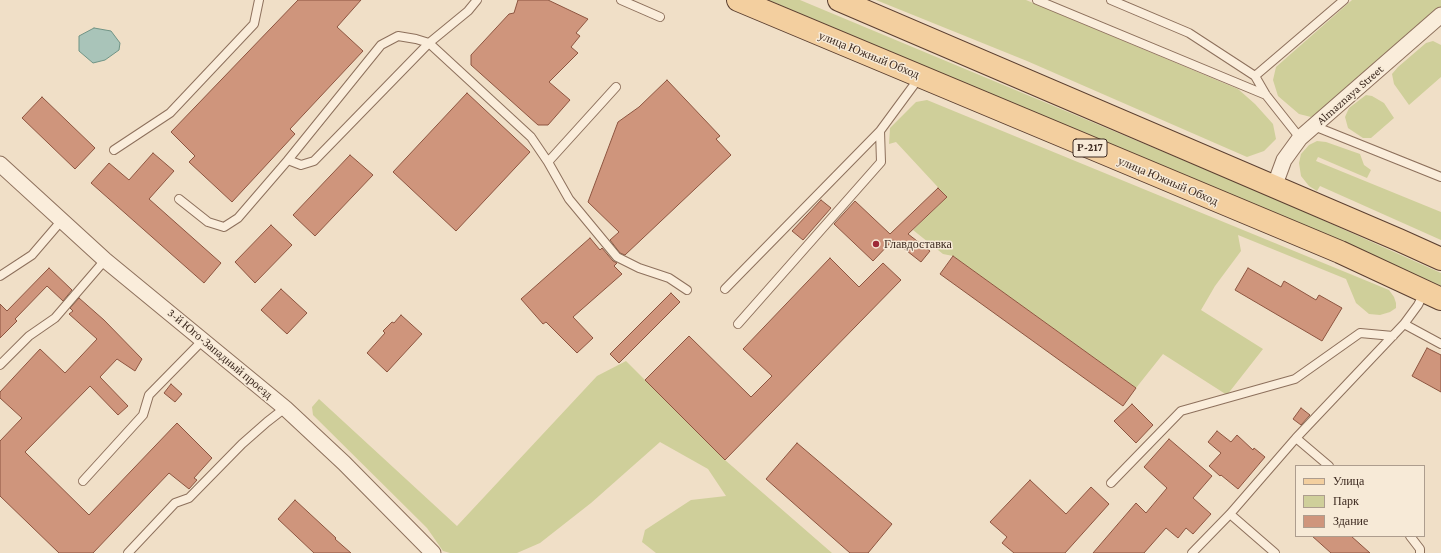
<!DOCTYPE html>
<meta charset="utf-8">
<style>
body{margin:0}
#map{position:relative;width:1441px;height:553px;overflow:hidden;background:#f0dfc7;font-family:"Crimson Pro",serif}
canvas{display:block}
.legend{position:absolute;left:1295px;top:465px;width:130px;height:72px;box-sizing:border-box;background:#f7ead7;border:1px solid #ad9d8e;margin:0;padding:5px 7px;list-style:none;font-size:12px;color:#3d2a20}
.legend li{display:flex;align-items:center;gap:8px;height:20px}
.legend b{width:20px;border:1px solid #ad9d8e}
</style>
<div id="map">
<canvas width="1441" height="553"></canvas>
<ul class="legend">
<li><b style="height:5px;background:#f3cf9f"></b>Улица</li>
<li><b style="height:11px;background:#cfcf9a"></b>Парк</li>
<li><b style="height:11px;background:#cf957c"></b>Здание</li>
</ul>
</div>
<script>
const context = document.querySelector('canvas').getContext('2d');
context.lineJoin = 'round';
function fill(path, color) {
  context.fillStyle = color;
  context.fill(path, 'evenodd');
}
function shape(rows) {
  const path = new Path2D();
  for (const r of rows) {
    path.moveTo(r[0], r[1]);
    for (let i = 2; i < r.length; i += 2) path.lineTo(r[i], r[i + 1]);
  }
  return path;
}
function trace(path, color, width, dash) {
  context.strokeStyle = color;
  context.lineWidth = width;
  context.lineCap = dash ? 'butt' : 'round';
  context.setLineDash(dash || []);
  context.stroke(path);
}
function drawText(font, color, halo, rows, align = 'center') {
  context.font = font + ' "Crimson Pro",serif';
  context.lineWidth = 3;
  context.setLineDash([]);
  context.textBaseline = 'middle';
  context.strokeStyle = halo;
  context.fillStyle = color;
  for (const [text, x, y, turn = 0] of rows) {
    context.save();
    context.translate(x, y);
    context.rotate((+turn || 0) * Math.PI / 180);
    context.textAlign = isNaN(turn) ? turn : align;
    if (halo) context.strokeText(text, 0, 0);
    context.fillText(text, 0, 0);
    context.restore();
  }
}
const green = shape([
 [768,0,800,0,1269,196,1441,273,1441,286,1336,239],
 [876,0,1026,0,1238,89,1255,104,1273,124,1276,139,1264,151,1247,157,1027,61],
 [1352,0,1441,0,1441,7,1318,116,1311,117,1299,114,1278,96,1273,80,1276,67],
 [1433,41,1441,45,1441,77,1409,105,1394,84,1392,74,1398,67,1426,43],
 [1366,95,1372,96,1384,103,1394,118,1371,138,1363,138,1348,128,1345,117,1349,108],
 [927,100,1389,290,1394,297,1396,303,1396,308,1390,312,1380,315,1369,314,1356,303,1346,279,1238,235,1241,251,1215,286,1201,310,1263,349,1227,395,1163,354,1136,388,953,256,943,254,913,230,947,197,896,142,889,144,890,128,916,102],
 [1317,141,1326,142,1360,154,1364,165,1371,170,1367,178,1318,157,1316,161,1441,212,1441,240,1320,186,1317,191,1309,186,1301,176,1299,163,1301,154,1309,145],
 [626,361,725,460,832,553,656,553,642,542,645,530,691,500,726,496,708,469,660,442,591,503,540,543,517,553,450,553,443,551,427,528,313,415,312,407,319,399,457,526,597,376]
]);
const water = shape([
 [94,28,111,31,120,43,119,50,105,60,93,63,79,51,79,36,94,28]
]);
const building = shape([
 [298,0,361,0,337,27,363,51,290,129,295,134,232,202,189,162,195,156,171,132,298,0],
 [518,0,548,0,588,19,576,33,580,36,571,47,578,53,549,82,570,100,548,125,538,125,471,65,471,55,509,14,514,13,518,0],
 [667,80,720,136,716,139,731,155,625,255,620,253,610,240,619,232,588,202,618,122,639,107,667,80],
 [467,93,530,152,456,231,393,172,467,93],
 [42,97,95,148,75,169,22,118,42,97],
 [153,153,174,171,149,199,221,263,204,283,91,183,109,163,129,180,153,153],
 [350,155,373,175,315,236,293,215,350,155],
 [938,188,947,197,908,234,930,251,921,262,893,240,873,261,834,224,855,201,890,234,938,188],
 [821,200,831,208,803,240,792,231,821,200],
 [271,225,292,245,255,283,235,262,271,225],
 [590,238,600,250,602,248,613,261,617,263,614,266,622,274,573,317,593,338,577,353,546,322,543,324,521,299,590,238],
 [953,256,1136,388,1123,406,940,274,953,256],
 [830,258,859,287,883,263,901,280,725,460,645,380,689,336,751,397,772,376,743,349,830,258],
 [49,268,72,290,63,301,47,286,15,319,17,321,0,338,0,304,7,311,49,268],
 [1248,268,1281,287,1284,281,1316,300,1319,295,1342,308,1322,341,1235,290,1248,268],
 [281,289,307,313,287,334,261,310,281,289],
 [671,293,680,302,619,363,610,354,671,293],
 [79,298,104,320,142,359,135,371,117,359,100,377,128,406,118,415,90,386,25,452,89,515,177,423,212,458,194,478,197,480,189,489,169,473,93,553,59,553,0,496,0,441,22,418,0,398,0,392,40,349,65,373,97,339,69,314,73,311,70,308,79,298],
 [401,315,422,334,387,372,367,353,385,333,383,331,392,322,394,323,401,315],
 [1427,348,1441,355,1441,392,1412,376,1427,348],
 [171,384,182,394,175,402,164,393,171,384],
 [1132,404,1153,425,1136,443,1114,421,1132,404],
 [1301,408,1310,415,1301,425,1293,419,1301,408],
 [1217,431,1231,442,1237,435,1253,450,1254,448,1265,457,1238,489,1221,475,1220,476,1209,466,1221,453,1208,442,1217,431],
 [1169,439,1212,476,1193,498,1211,514,1193,534,1186,528,1178,538,1166,528,1144,553,1093,553,1136,503,1146,513,1167,488,1144,467,1169,439],
 [797,443,892,524,868,553,850,553,766,479,797,443],
 [1030,480,1066,514,1091,487,1109,504,1065,553,1014,553,1002,543,1007,537,990,522,1030,480],
 [295,500,336,538,335,539,351,553,314,553,278,519,295,500],
 [1312,536,1351,536,1370,553,1331,553,1312,536]
]);
const service = shape([
 [621,0,660,17],
 [1037,0,1266,95],
 [1111,0,1189,33,1255,76,1266,95,1300,138],
 [1255,76,1344,0],
 [1314,126,1441,177],
 [114,150,170,113,254,24,259,0],
 [288,160,381,45,398,36,416,39,429,43,531,137,548,162,569,199,617,257,639,268,669,278,687,290],
 [548,162,616,87],
 [179,199,208,222,224,227,238,218,288,160,301,165,314,161,429,43,468,11,477,0],
 [0,276,32,255,62,220],
 [725,289,880,131],
 [738,324,881,162,880,131,919,78],
 [1404,324,1441,344],
 [0,365,29,336,55,318,105,260],
 [1296,438,1329,466],
 [83,481,143,415,149,395,203,340],
 [1111,483,1181,411,1295,379,1360,333,1393,336],
 [1230,514,1275,553],
 [1410,536,1420,549,1420,553],
 [128,553,175,503,189,498,242,444,267,422,285,408],
 [1192,553,1230,514,1296,438,1404,324,1418,305,1424,293]
]);
const minor = shape([
 [0,164,105,260,285,408,344,463,433,553],
 [1274,187,1284,160,1300,138,1441,15]
]);
const primary = shape([
 [738,0,1340,252,1441,299],
 [839,0,1399,240,1441,259]
]);
const markers = [
 [876,244,4,"#9e2938"]
];
const shields = [
 [1090,148,34]
];
const shieldNames = [
 ["Р-217",1090,148]
];
const streetNames = [
 ["улица Южный Обход",869,55,22],
 ["Almaznaya Street",1350,95,-41],
 ["улица Южный Обход",1168,181,23],
 ["3-й Юго-Западный проезд",220,354,40]
];
const poiNames = [
 ["Главдоставка",884,244]
];
fill(green, '#cfcf9a');
fill(water, '#a9c4b9');
trace(water, '#6f9385', 1);
fill(building, '#cf957c');
trace(building, '#8d5540', 1);
trace(service, '#8d705c', 10);
trace(minor, '#8d705c', 17);
trace(primary, '#5b3f30', 24);
trace(service, '#faeddb', 8);
trace(minor, '#faeddb', 15);
trace(primary, '#f3cf9f', 22);
for (const [x, y, r, color] of markers) {
  const dot = new Path2D();
  dot.arc(x, y, r, 0, 2 * Math.PI);
  context.fillStyle = color;
  context.fill(dot);
  trace(dot, '#f7ead7', 1.5);
}
for (const [x, y, w] of shields) {
  const box = new Path2D();
  box.roundRect(x - w / 2, y - 9, w, 18, 3);
  context.fillStyle = '#f7ead7';
  context.fill(box);
  trace(box, '#3d2a20', 1);
}
drawText('bold 11px', '#3d2a20', null, shieldNames);
drawText('12px', '#3d2a20', '#f7ead7', streetNames);
drawText('12px', '#3d2a20', '#f7ead7', poiNames, 'left');
</script>
